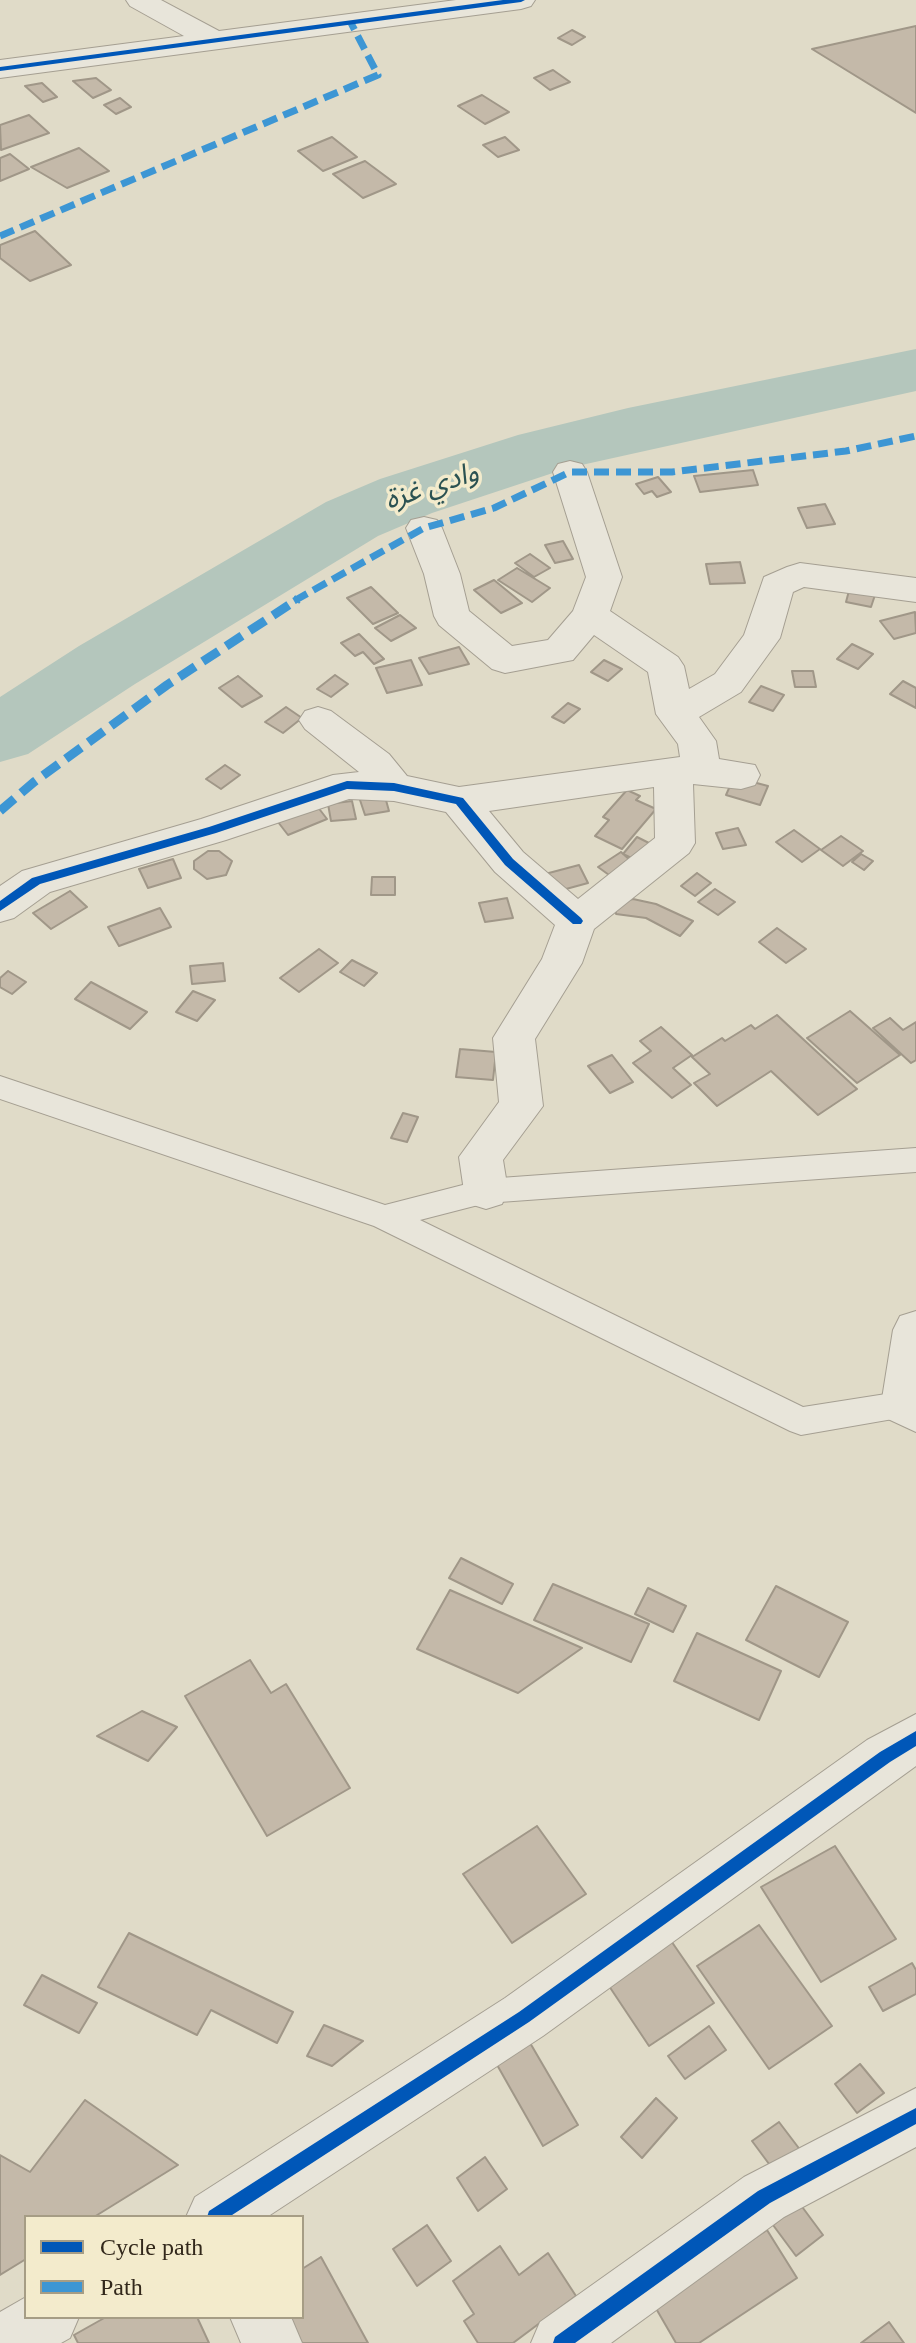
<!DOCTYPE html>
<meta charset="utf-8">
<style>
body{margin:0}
#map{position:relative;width:916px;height:2343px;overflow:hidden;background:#e0dbc8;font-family:Georgia,serif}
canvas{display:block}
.legend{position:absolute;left:24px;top:2215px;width:280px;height:104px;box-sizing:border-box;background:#f3ebcc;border:2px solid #a69d85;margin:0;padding:10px 14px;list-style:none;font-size:24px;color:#32281b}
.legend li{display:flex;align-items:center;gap:16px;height:40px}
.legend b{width:40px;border:2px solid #a69d85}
</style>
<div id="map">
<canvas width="916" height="2343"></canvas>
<ul class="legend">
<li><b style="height:10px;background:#0057b8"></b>Cycle path</li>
<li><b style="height:10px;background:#3d96d4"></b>Path</li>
</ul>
</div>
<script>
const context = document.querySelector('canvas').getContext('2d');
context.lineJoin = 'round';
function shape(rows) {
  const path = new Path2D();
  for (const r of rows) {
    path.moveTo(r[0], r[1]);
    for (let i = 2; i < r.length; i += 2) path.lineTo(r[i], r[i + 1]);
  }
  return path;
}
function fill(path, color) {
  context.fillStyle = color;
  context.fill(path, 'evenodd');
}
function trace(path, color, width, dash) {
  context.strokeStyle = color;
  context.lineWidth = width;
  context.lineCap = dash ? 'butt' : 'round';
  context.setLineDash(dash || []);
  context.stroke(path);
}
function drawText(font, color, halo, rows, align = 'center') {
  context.font = font + ' Georgia,"Noto Sans Arabic",serif';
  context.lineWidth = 7;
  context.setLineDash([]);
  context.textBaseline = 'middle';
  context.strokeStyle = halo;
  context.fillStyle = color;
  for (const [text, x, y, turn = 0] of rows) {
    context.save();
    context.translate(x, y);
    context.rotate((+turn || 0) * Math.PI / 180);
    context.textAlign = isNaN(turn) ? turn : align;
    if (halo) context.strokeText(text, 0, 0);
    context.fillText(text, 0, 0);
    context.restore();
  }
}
const river = shape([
 [916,349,916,391,568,468,432,513,378,536,135,684,28,754,0,762,0,697,79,646,326,502,380,479,518,435,628,408,916,349]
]);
const building = shape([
 [916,26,916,113,812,49,916,26],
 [572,30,585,37,572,45,558,38,572,30],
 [553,70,570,82,550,90,534,78,553,70],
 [96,78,111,90,93,98,73,81,96,78],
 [42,83,57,97,43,102,25,86,42,83],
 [482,95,509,112,485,124,458,106,482,95],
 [120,98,131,107,116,114,104,105,120,98],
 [29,115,49,133,1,150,0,125,29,115],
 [332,137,357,157,323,171,298,151,332,137],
 [505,137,519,150,498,157,483,145,505,137],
 [79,148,109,171,67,188,31,167,79,148],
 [10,154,29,169,0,181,0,158,10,154],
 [365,161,396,184,363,198,333,174,365,161],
 [35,231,71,265,30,281,0,258,0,245,35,231],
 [753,470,758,485,700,492,694,476,753,470],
 [658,477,671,492,657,497,652,491,644,494,636,484,658,477],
 [825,504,835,524,807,528,798,508,825,504],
 [563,541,573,559,555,563,545,545,563,541],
 [530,554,550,568,534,577,515,563,530,554],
 [740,562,745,583,710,584,706,564,740,562],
 [517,568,550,588,532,602,498,580,517,568],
 [494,580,522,603,501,613,474,590,494,580],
 [371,587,398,613,373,624,347,598,371,587],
 [850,587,876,592,871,607,846,602,850,587],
 [915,612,916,633,894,639,880,621,915,612],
 [400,615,416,628,391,641,375,628,400,615],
 [359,634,384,659,374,664,363,652,355,656,341,643,359,634],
 [852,644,873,654,858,669,837,659,852,644],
 [459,647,469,664,429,674,419,658,459,647],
 [411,660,422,685,387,693,376,668,411,660],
 [604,660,622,669,608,681,591,672,604,660],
 [792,671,813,671,816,687,795,687,792,671],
 [335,675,348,684,331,697,317,689,335,675],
 [238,676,262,696,242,707,219,688,238,676],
 [903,681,916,688,916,708,890,694,903,681],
 [761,686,784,695,773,711,749,702,761,686],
 [568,703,580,709,564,723,552,717,568,703],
 [286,707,302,718,283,733,265,722,286,707],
 [225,765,240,775,221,789,206,779,225,765],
 [734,777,768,786,760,805,726,795,734,777],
 [627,790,640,796,636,800,656,809,622,849,595,836,609,820,603,817,627,790],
 [384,793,389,811,365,815,359,797,384,793],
 [352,801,356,819,331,821,328,804,352,801],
 [317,806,327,819,288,835,278,822,317,806],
 [738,828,746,845,723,849,716,833,738,828],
 [794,830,820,849,802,862,776,842,794,830],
 [841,836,863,851,843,866,821,850,841,836],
 [637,837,657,847,642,863,623,854,637,837],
 [208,851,219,851,232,861,226,875,207,879,194,869,194,861,208,851],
 [621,852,631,861,609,875,598,867,621,852],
 [861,854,873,861,864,870,852,862,861,854],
 [173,859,181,878,148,888,139,869,173,859],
 [579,865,588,883,555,892,545,874,579,865],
 [697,873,711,883,695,896,681,886,697,873],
 [372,877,395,877,395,895,371,895,372,877],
 [715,889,735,902,718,915,698,902,715,889],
 [70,891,87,907,51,929,33,913,70,891],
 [507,898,513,918,485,922,479,903,507,898],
 [633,899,656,904,693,921,680,936,646,918,616,914,615,903,633,899],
 [160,908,171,927,119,946,108,927,160,908],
 [777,928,806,949,786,963,759,942,777,928],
 [319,949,338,963,299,992,280,978,319,949],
 [352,960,377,973,364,986,340,972,352,960],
 [223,963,225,981,192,984,190,966,223,963],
 [8,971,26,982,12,994,0,987,0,978,8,971],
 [91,982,147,1012,130,1029,75,999,91,982],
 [193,991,215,1000,197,1021,176,1012,193,991],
 [850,1011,900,1055,857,1083,807,1038,850,1011],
 [777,1015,857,1089,818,1115,771,1071,717,1106,694,1083,710,1074,692,1057,722,1038,725,1041,751,1025,755,1029,777,1015],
 [890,1018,903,1030,916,1022,916,1060,911,1063,873,1028,890,1018],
 [661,1027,692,1055,673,1068,691,1085,672,1098,633,1063,651,1051,640,1041,661,1027],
 [460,1049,496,1052,493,1080,456,1077,460,1049],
 [612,1055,633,1082,610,1093,588,1066,612,1055],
 [403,1113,418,1117,407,1142,391,1138,403,1113],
 [461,1558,513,1584,502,1604,449,1578,461,1558],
 [553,1584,649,1624,631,1662,534,1620,553,1584],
 [776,1586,848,1622,819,1677,746,1640,776,1586],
 [648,1588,686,1606,673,1632,635,1614,648,1588],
 [450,1590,582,1648,518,1693,417,1649,450,1590],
 [697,1633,781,1671,759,1720,674,1681,697,1633],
 [250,1660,271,1693,286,1684,350,1788,267,1836,185,1696,250,1660],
 [142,1711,177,1727,148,1761,97,1736,142,1711],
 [537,1826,586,1894,512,1943,463,1874,537,1826],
 [835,1846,896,1939,821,1982,761,1887,835,1846],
 [759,1925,832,2026,769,2069,697,1966,759,1925],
 [129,1933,293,2012,277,2043,211,2010,197,2035,98,1987,129,1933],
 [667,1935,714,2003,649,2046,603,1977,667,1935],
 [912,1963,916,1970,916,1994,883,2011,869,1987,912,1963],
 [42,1975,97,2003,79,2033,24,2005,42,1975],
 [324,2025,363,2041,332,2066,307,2056,324,2025],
 [709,2026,726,2050,685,2079,668,2056,709,2026],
 [526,2036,578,2125,543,2146,492,2056,526,2036],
 [860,2064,884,2093,857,2113,835,2084,860,2064],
 [656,2098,677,2118,642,2158,621,2137,656,2098],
 [85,2100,178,2165,94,2217,26,2217,26,2259,0,2275,0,2155,30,2172,85,2100],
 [779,2122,801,2151,775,2172,752,2141,779,2122],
 [485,2157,507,2189,478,2211,457,2178,485,2157],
 [800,2204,823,2235,796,2256,773,2225,800,2204],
 [427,2225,451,2261,417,2286,393,2249,427,2225],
 [767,2230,797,2278,699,2343,676,2343,654,2305,767,2230],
 [500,2246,519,2275,548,2253,576,2296,513,2343,478,2343,464,2321,474,2314,453,2281,500,2246],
 [321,2257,368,2343,302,2343,288,2317,302,2317,302,2269,321,2257],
 [106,2317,197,2317,209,2343,78,2343,74,2335,106,2317],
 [889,2322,904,2343,861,2343,889,2322]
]);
const service = shape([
 [0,1076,385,1205,486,1179,916,1148,916,1172,486,1203,420,1220,803,1407,905,1391,916,1395,916,1415,801,1435,790,1431,374,1226,0,1099,0,1076]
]);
const minor = shape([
 [126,0,161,0,219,31,456,0,535,0,531,6,521,9,0,78,0,60,184,36,130,6,126,0],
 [570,461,582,464,587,472,622,577,610,611,678,657,684,666,689,689,715,674,744,635,764,577,787,567,800,563,916,578,916,602,804,587,793,592,780,638,741,692,699,717,716,741,719,759,755,765,760,775,755,785,741,789,693,784,695,843,689,853,594,929,582,963,535,1039,543,1106,503,1160,508,1191,502,1204,486,1209,470,1204,464,1191,459,1157,499,1102,493,1038,542,959,555,925,495,872,446,812,394,801,349,799,226,840,50,892,14,918,0,922,0,886,22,871,201,819,333,775,359,772,305,729,299,720,305,711,318,707,331,711,389,754,407,776,459,787,680,757,678,744,656,714,648,672,594,635,573,660,505,673,492,669,439,625,434,616,424,574,406,528,411,520,424,517,437,520,442,528,460,574,469,611,512,646,548,640,573,611,586,577,553,472,558,464,570,461],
 [654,787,655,838,578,899,523,852,489,811,654,787],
 [916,1311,916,1432,888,1419,881,1405,893,1330,900,1316,916,1311],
 [916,1714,916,1766,543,2036,267,2217,186,2217,195,2197,505,1998,867,1740,916,1714],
 [916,2088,916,2147,784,2217,611,2343,531,2343,540,2322,744,2177,916,2088],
 [26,2297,26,2317,79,2317,70,2338,61,2343,0,2343,0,2312,26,2297],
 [230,2317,291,2317,302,2343,241,2343,230,2317]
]);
const quietFar1 = shape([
 [0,236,378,75,351,23],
 [294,601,424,528,494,508,570,472,672,472,846,451,916,436]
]);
const quiet = shape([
 [0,811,34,782,167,685,298,599]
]);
const cycleway = shape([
 [503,0,525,0,521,2,0,71,0,67,503,0],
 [347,781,394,783,463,798,513,859,581,918,583,921,581,924,573,924,505,865,456,804,394,791,347,789,216,833,40,884,0,911,0,901,32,878,209,827,347,781],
 [916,1731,916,1746,890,1762,529,2022,229,2217,207,2217,209,2211,519,2012,880,1752,916,1731],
 [916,2108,916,2124,770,2203,575,2343,553,2343,555,2337,758,2191,916,2108]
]);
const waterNames = [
 ["وادي غزة",433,490,-18]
];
fill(river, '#b4c6bc');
fill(building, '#c4b9a9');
trace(building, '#a09788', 2);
trace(service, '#a59f92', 2);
trace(minor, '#a59f92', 2);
fill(service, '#e8e5da');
fill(minor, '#e8e5da');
trace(quietFar1, '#3d96d4', 7, [15, 7]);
trace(quiet, '#3d96d4', 9, [19, 9]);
fill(cycleway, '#0057b8');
drawText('italic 28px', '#2b5252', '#f3ebcc', waterNames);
</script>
